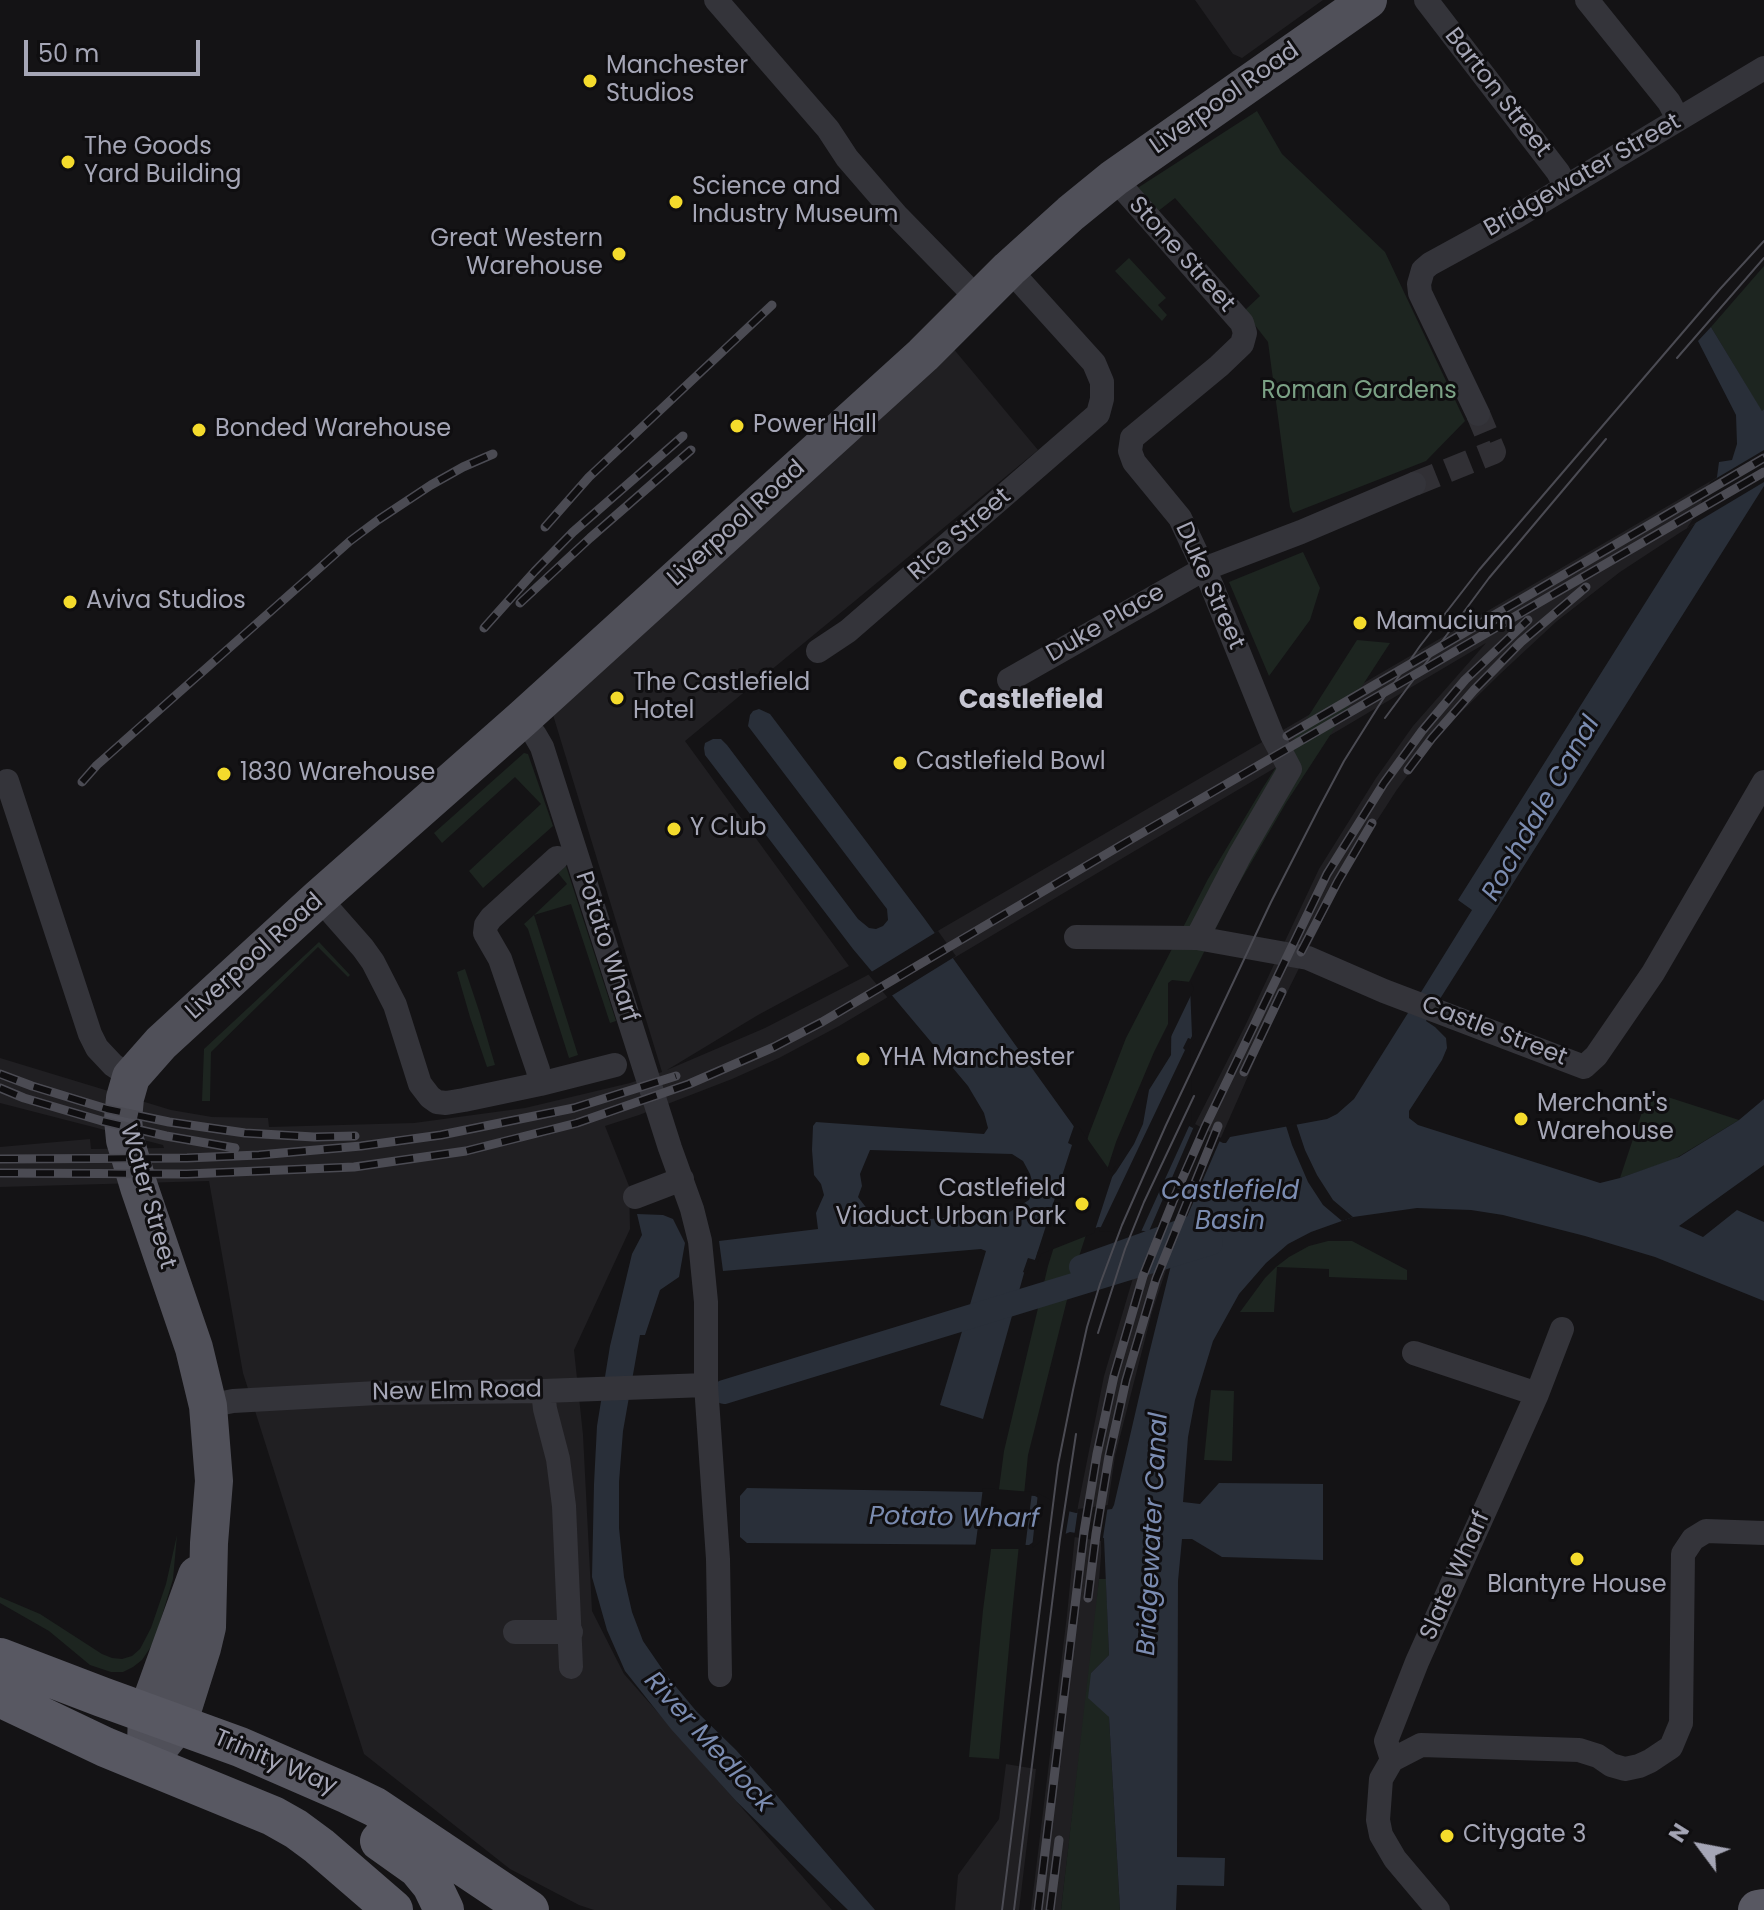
<!DOCTYPE html>
<style>
body{margin:0}
#map{position:relative;width:1764px;height:1910px;overflow:hidden;background:#141315;font-family:Poppins,sans-serif}
canvas{display:block}
.north{position:absolute;left:1660px;top:1806px;width:80px;height:80px;-webkit-text-stroke:6px #0f0e10;paint-order:stroke;rotate:302deg;font-size:22px;font-weight:700;line-height:32px;text-align:center;color:#a5a6b6}
.north::after{content:'';display:block;margin:auto;width:28px;height:36px;background:#a5a6b6;clip-path:polygon(50% 0,100% 100%,50% 72%,0 100%)}
.scale{position:absolute;left:24px;top:40px;width:176px;height:36px;box-sizing:border-box;border:4px solid #a5a6b6;border-top:0;padding-left:10px;font-size:24px;line-height:28px;white-space:nowrap;color:#a5a6b6;-webkit-text-stroke:6px #0f0e10;paint-order:stroke}
</style>
<div id="map">
<canvas width="1764" height="1910"></canvas>
<div class="north">N</div>
<div class="scale">50 m</div>
</div>
<script>
const context = document.querySelector('canvas').getContext('2d');
context.lineJoin = 'round';
function fill(path, color) {
  context.fillStyle = color;
  context.fill(path, 'evenodd');
}
function shape(rows) {
  const path = new Path2D();
  for (const r of rows) {
    path.moveTo(r[0], r[1]);
    for (let i = 2; i < r.length; i += 2) path.lineTo(r[i], r[i + 1]);
  }
  return path;
}
function trace(path, color, width, dash) {
  context.strokeStyle = color;
  context.lineWidth = width;
  context.lineCap = dash ? 'butt' : 'round';
  context.setLineDash(dash || []);
  context.stroke(path);
}
function drawText(font, color, halo, rows, align = 'center') {
  context.font = font + ' Poppins,sans-serif';
  context.lineWidth = 6;
  context.setLineDash([]);
  context.textBaseline = 'middle';
  context.strokeStyle = halo;
  context.fillStyle = color;
  for (const [text, x, y, turn = 0] of rows) {
    context.save();
    context.translate(x, y);
    context.rotate((+turn || 0) * Math.PI / 180);
    context.textAlign = isNaN(turn) ? turn : align;
    if (halo) context.strokeText(text, 0, 0);
    context.fillText(text, 0, 0);
    context.restore();
  }
}
const built = shape([
 [1195,0,1323,0,1242,58,1233,54],
 [952,347,1038,450,685,741,849,966,758,1015,667,1070,765,1028,866,976,941,929,1764,450,1764,482,1681,532,1620,572,1557,621,1500,674,1434,739,1396,791,1367,836,1341,883,1267,1033,1219,1142,1170,1258,1152,1312,1115,1456,1102,1544,1096,1617,1061,1910,1031,1910,1067,1615,1074,1544,1078,1506,1104,1376,1143,1244,1193,1128,1245,1026,1319,869,1376,778,1413,726,1486,643,839,1026,779,1058,732,1079,639,1115,605,1126,629,1186,630,1229,574,1350,583,1435,592,1611,624,1674,832,1910,594,1910,579,1905,510,1869,364,1754,243,1373,209,1181,0,1187,0,1147,90,1139,91,1149,164,1148,163,1145,0,1103,0,1058,171,1110,212,1117,268,1118,269,1127,414,1123,525,1108,630,1083,662,1072,550,705],
 [1006,1764,1036,1769,1019,1910,955,1910,958,1875,999,1819]
]);
const green = shape([
 [1257,111,1282,154,1385,252,1465,421,1426,461,1293,513,1290,507,1268,342,1244,311,1260,296,1175,198,1157,212,1136,189],
 [1129,258,1166,298,1158,305,1167,315,1162,321,1115,271],
 [1764,266,1764,409,1762,412,1711,327],
 [1303,552,1320,588,1310,620,1269,676,1229,582],
 [1357,640,1390,643,1286,803,1234,892,1154,1052,1116,1142,1074,1272,1028,1455,1012,1614,999,1759,969,1757,983,1610,1004,1451,1048,1266,1089,1134,1126,1038,1208,879,1262,789],
 [524,753,528,754,553,826,483,888,469,871,541,804,515,777,442,843,434,833],
 [566,866,616,1021,610,1023,571,904,534,915,578,1055,569,1058,528,929,524,924,534,915,567,884,558,873],
 [319,942,350,975,348,977,318,947,211,1052,210,1101,202,1101,204,1049],
 [465,969,480,1014,495,1065,487,1067,470,1017,457,972],
 [1649,1091,1739,1120,1673,1160,1620,1178],
 [1328,1241,1352,1241,1407,1270,1407,1280,1329,1277,1329,1269,1277,1267,1274,1312,1240,1312,1265,1278,1276,1267,1289,1257,1309,1246],
 [1211,1390,1234,1391,1232,1461,1204,1460],
 [177,1535,173,1579,154,1642,142,1660,133,1667,123,1672,111,1672,90,1665,49,1631,0,1603,0,1597,40,1614,102,1654,112,1658,122,1659,132,1656,140,1649,151,1628,166,1584],
 [1099,1579,1106,1579,1109,1655,1091,1673,1109,1717,1120,1910,1061,1910]
]);
const water = shape([
 [1711,327,1762,411,1764,409,1764,486,1426,1021,1435,1027,1446,1038,1447,1048,1442,1060,1409,1111,1409,1118,1418,1125,1600,1183,1620,1178,1679,1157,1739,1120,1764,1099,1764,1165,1679,1226,1703,1237,1737,1210,1764,1222,1764,1301,1655,1257,1585,1236,1503,1215,1471,1210,1417,1208,1353,1217,1311,1232,1288,1244,1266,1263,1239,1294,1213,1341,1195,1400,1188,1437,1183,1502,1200,1504,1219,1483,1323,1484,1323,1560,1222,1557,1192,1539,1182,1539,1178,1581,1177,1857,1225,1858,1224,1886,1177,1885,1176,1910,1120,1910,1109,1717,1088,1698,1091,1673,1109,1655,1104,1538,1070,1532,1065,1534,1038,1539,1029,1545,747,1543,740,1537,740,1496,747,1488,982,1492,1035,1496,1056,1508,1076,1513,1112,1509,1114,1505,1148,1358,1173,1257,1179,1255,1180,1247,1177,1244,1144,1231,1098,1227,1038,1251,1035,1261,1028,1259,983,1419,940,1405,986,1251,981,1249,723,1271,719,1241,818,1229,816,1213,824,1195,821,1184,814,1175,812,1150,813,1126,816,1122,984,1134,988,1128,984,1113,968,1086,853,949,705,755,704,748,705,743,713,739,721,739,727,745,858,919,869,928,876,929,883,926,888,920,887,909,748,726,750,715,753,711,759,709,770,714,924,918,1111,1178,1116,1172,1134,1144,1143,1124,1149,1090,1171,1055,1172,984,1190,985,1192,1036,1186,1050,1187,1125,1223,1143,1226,1143,1230,1137,1327,1119,1337,1114,1354,1099,1423,989,1472,910,1458,900,1700,516,1717,477,1719,462,1732,460,1737,444,1736,415,1698,341],
 [870,1150,1012,1154,1023,1161,1030,1174,1034,1188,1029,1200,1008,1213,878,1223,858,1197,862,1186,860,1174],
 [637,1214,663,1215,673,1219,685,1243,679,1277,660,1290,645,1335,640,1335,623,1431,619,1482,619,1528,624,1577,632,1612,643,1641,667,1676,697,1712,736,1750,772,1790,875,1910,848,1910,736,1801,671,1729,625,1671,607,1630,592,1577,594,1484,597,1426,610,1346,632,1254,642,1235]
]);
const pier = shape([
 [1764,450,1764,482,1687,528,1696,514,1710,482],
 [938,931,956,956,888,998,868,974],
 [1172,980,1191,982,1194,989,1168,1043,1168,983],
 [1196,1029,1196,1038,1188,1046,1190,1050,1192,1089,1191,1122,1140,1234,1099,1231,1185,1050,1183,1048,1188,1038,1191,1039],
 [1296,1123,1305,1150,1317,1175,1333,1200,1353,1217,1342,1221,1323,1205,1308,1182,1292,1145,1286,1126],
 [1195,1124,1221,1138,1174,1247,1147,1236],
 [1074,1126,1079,1127,1111,1172,1116,1165,1094,1233,1041,1254,1037,1264,1030,1264,1027,1274,1023,1272,1028,1258,1035,1260,1072,1145,1068,1143],
 [983,1488,1032,1492,1025,1549,975,1549],
 [1038,1493,1058,1504,1070,1508,1065,1538,1045,1538,1032,1548],
 [1108,1505,1102,1544,1101,1558,1101,1541,1074,1537,1078,1509]
]);
const canal = shape([
 [1081,1267,1193,1227],
 [724,1392,1211,1243]
]);
const minorTunnel = shape([
 [1414,484,1494,452,1478,414]
]);
const minor = shape([
 [716,0,828,129,847,158,898,217,979,300],
 [1426,0,1558,172,1566,187],
 [1587,0,1669,102,1678,119],
 [1114,178,1242,323,1245,333,1242,344,1219,366,1132,438],
 [1009,269,1094,363,1102,382,1102,399,1098,414],
 [1478,414,1420,293,1419,284,1423,270,1430,264,1514,218,1764,68],
 [1132,438,1130,451,1134,462,1180,518,1211,584,1272,735,1290,769,1240,855,1197,938],
 [818,651,848,631,1098,414],
 [1009,680,1204,569,1301,532,1414,484],
 [522,719,535,735,542,747,670,1148,692,1209,700,1241,706,1302,706,1385,718,1559,720,1675],
 [7,781,90,1034,97,1048,113,1065,131,1077],
 [319,898,363,948,373,962,395,1005,420,1084,430,1097,437,1102,446,1103,464,1100,540,1084,615,1065],
 [1076,937,1197,938,1308,958,1384,991,1584,1067,1596,1056,1653,973,1764,782],
 [540,1084,538,1070,500,959,485,933,486,925,491,918,557,858],
 [635,1197,682,1179],
 [1414,1353,1537,1394],
 [543,1391,545,1409,558,1459,564,1506,571,1667],
 [208,1406,233,1401,377,1393,543,1391,706,1385],
 [515,1632,571,1632],
 [1392,1760,1386,1741,1417,1662,1537,1394,1562,1329],
 [1438,1910,1395,1859,1381,1835,1378,1820,1381,1779,1392,1760,1421,1745,1579,1750,1598,1756,1611,1765,1625,1769,1639,1766,1650,1761,1671,1747,1681,1723,1683,1554,1693,1539,1706,1531,1764,1533]
]);
const primary = shape([
 [146,1745,147,1713,197,1575],
 [146,1764,178,1724,202,1648,207,1627,209,1543,214,1481,208,1406,194,1348,139,1187,125,1140,123,1119,125,1098,131,1077,161,1043,319,898,522,719,923,355,1009,269,1071,213,1114,178,1368,0]
]);
const trunk = shape([
 [0,1658,102,1697,240,1747,348,1794,375,1807,529,1910],
 [0,1697,105,1747,273,1816,296,1829,319,1846,393,1910],
 [380,1841,418,1868,432,1885,444,1910],
 [1758,1910,1764,1909]
]);
const tram = shape([
 [1677,358,1764,258],
 [1385,718,1489,578,1606,439],
 [1098,1333,1125,1249,1144,1202,1194,1096],
 [1002,1910,1058,1465,1073,1390,1087,1327,1100,1284,1122,1225,1166,1125,1271,902,1319,808,1344,761,1383,699,1420,646,1479,570,1720,289,1764,241],
 [1014,1910,1060,1539,1076,1434]
]);
const rail = shape([
 [545,527,589,477,772,305],
 [520,603,590,538,691,450],
 [484,628,535,571,573,532,683,436],
 [1287,736,1764,458],
 [1408,770,1432,738,1474,690,1521,642,1586,587],
 [82,782,97,765,350,541,378,520,431,485,463,467,493,454],
 [1301,952,1338,881,1372,823],
 [1244,1072,1282,992],
 [0,1074,32,1086,107,1109,169,1122,245,1133,314,1137,355,1136],
 [0,1088,24,1098,102,1121,166,1136,235,1148],
 [0,1159,187,1158,259,1155,361,1146,441,1135,574,1108,676,1076],
 [0,1173,187,1174,354,1167,466,1151,577,1123,689,1084,774,1047,822,1022,1130,840,1764,472],
 [1088,1598,1096,1534,1109,1456,1126,1380,1156,1279,1218,1126],
 [1038,1910,1084,1532,1097,1454,1114,1376,1143,1276,1180,1184,1205,1127,1327,874,1384,783,1422,731,1465,680,1528,620],
 [1050,1910,1059,1840]
]);
const markers = [
 [590,81,8,"#f4db2c"],
 [68,162,8,"#f4db2c"],
 [676,202,8,"#f4db2c"],
 [619,254,8,"#f4db2c"],
 [737,426,8,"#f4db2c"],
 [199,430,8,"#f4db2c"],
 [70,602,8,"#f4db2c"],
 [1360,623,8,"#f4db2c"],
 [617,698,8,"#f4db2c"],
 [900,763,8,"#f4db2c"],
 [224,774,8,"#f4db2c"],
 [674,829,8,"#f4db2c"],
 [863,1059,8,"#f4db2c"],
 [1521,1119,8,"#f4db2c"],
 [1082,1204,8,"#f4db2c"],
 [1577,1559,8,"#f4db2c"],
 [1447,1836,8,"#f4db2c"]
];
const poiNames = [
 ["Manchester",606,67],
 ["Studios",606,95],
 ["The Goods",84,148],
 ["Yard Building",84,176],
 ["Science and",692,188],
 ["Industry Museum",692,216],
 ["Great Western",603,240,"right"],
 ["Warehouse",603,268,"right"],
 ["Power Hall",753,426],
 ["Bonded Warehouse",215,430],
 ["Aviva Studios",86,602],
 ["Mamucium",1376,623],
 ["The Castlefield",633,684],
 ["Hotel",633,712],
 ["Castlefield Bowl",916,763],
 ["1830 Warehouse",240,774],
 ["Y Club",690,829],
 ["YHA Manchester",879,1059],
 ["Merchant's",1537,1105],
 ["Warehouse",1537,1133],
 ["Castlefield",1066,1190,"right"],
 ["Viaduct Urban Park",1066,1218,"right"],
 ["Blantyre House",1577,1586,"center"],
 ["Citygate 3",1463,1836]
];
const streetNames = [
 ["Barton Street",1497,93,52],
 ["Liverpool Road",1225,99,-35],
 ["Bridgewater Street",1583,176,-30],
 ["Stone Street",1181,255,48],
 ["Liverpool Road",737,524,-42],
 ["Rice Street",960,535,-41],
 ["Duke Street",1209,586,66],
 ["Duke Place",1106,624,-30],
 ["Potato Wharf",606,947,72],
 ["Liverpool Road",255,957,-42],
 ["Castle Street",1494,1032,21],
 ["Water Street",147,1197,74],
 ["New Elm Road",457,1392,-1],
 ["Slate Wharf",1456,1576,-66],
 ["Trinity Way",275,1763,23]
];
const parkNames = [
 ["Roman Gardens",1359,392]
];
const neighbourhoodNames = [
 ["Castlefield",1031,701]
];
const waterNames = [
 ["Rochdale Canal",1542,809,-60],
 ["Castlefield",1230,1192],
 ["Basin",1230,1222],
 ["Potato Wharf",954,1519,1],
 ["Bridgewater Canal",1154,1534,-87],
 ["River Medlock",708,1743,48]
];
fill(built, '#201f22');
fill(green, '#1d2520');
fill(water, '#292f39');
fill(pier, '#141315');
trace(canal, '#292f39', 24);
trace(minorTunnel, '#313035', 24, [24, 12]);
trace(minor, '#34343a', 24);
trace(primary, '#505059', 38);
trace(trunk, '#585862', 40);
trace(tram, '#4b4b53', 2);
trace(rail, '#4b4b53', 9);
trace(rail, '#0f0e10', 6, [18]);
for (const [x, y, r, color] of markers) {
  const dot = new Path2D();
  dot.arc(x, y, r, 0, 2 * Math.PI);
  context.fillStyle = color;
  context.fill(dot);
  trace(dot, '#0f0e10', 3);
}
drawText('24px', '#a5a6b6', '#0f0e10', poiNames, 'left');
drawText('24px', '#a5a6b6', '#0f0e10', streetNames);
drawText('24px', '#7ba185', '#0f0e10', parkNames);
drawText('bold 26px', '#c6c6d2', '#0f0e10', neighbourhoodNames);
drawText('italic 26px', '#7b8cb1', '#0f0e10', waterNames);
</script>
